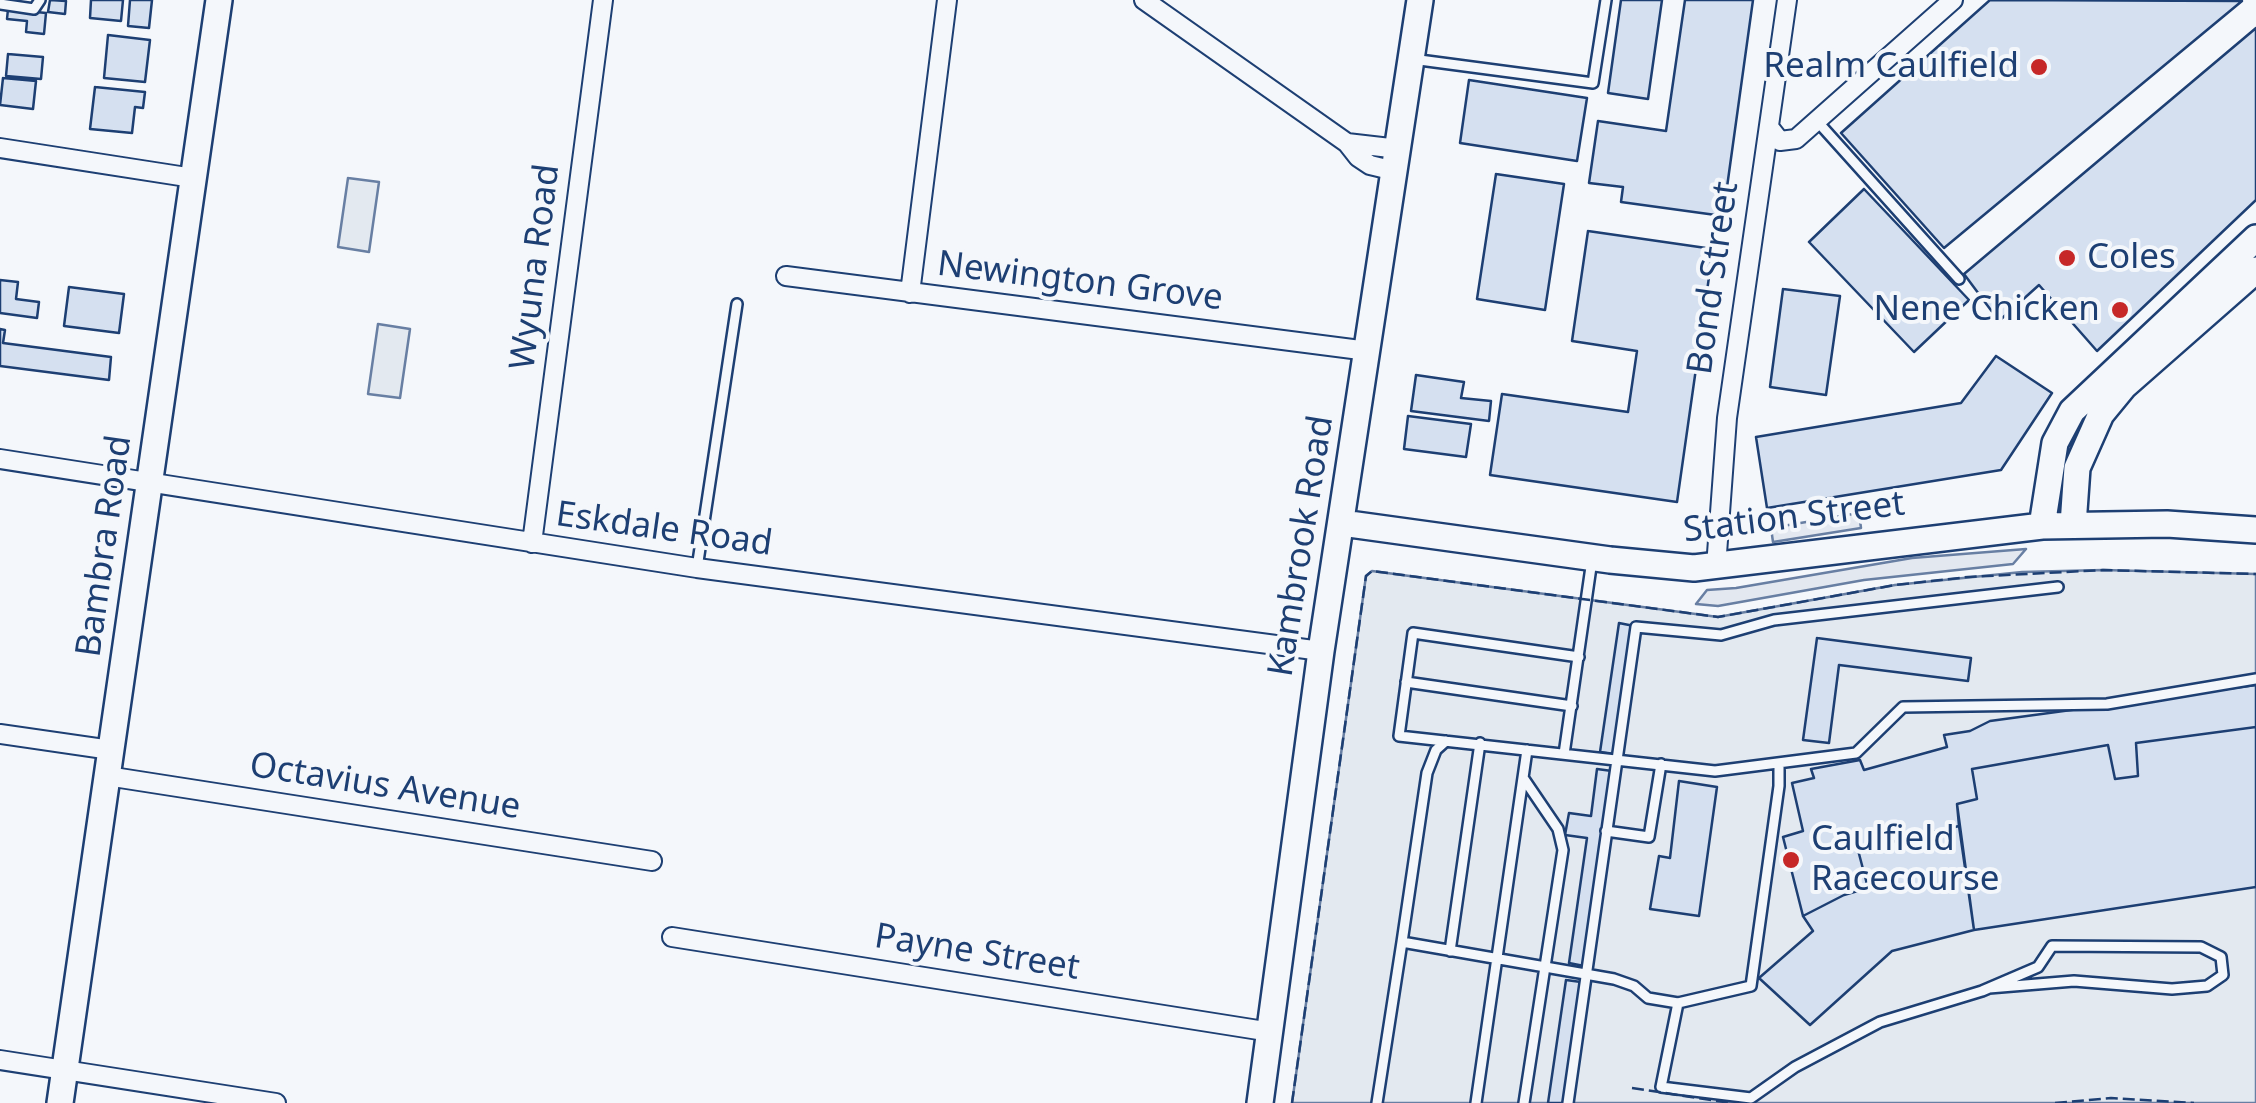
<!DOCTYPE html>
<style>
body{margin:0}
canvas{display:block;background:#f4f7fb}
</style>
<canvas width="2256" height="1103"></canvas>
<script>
const context = document.querySelector('canvas').getContext('2d');
context.lineJoin = 'round';
function fill(path, color) {
  context.fillStyle = color;
  context.fill(path, 'evenodd');
}
function shape(rows) {
  const path = new Path2D();
  for (const r of rows) {
    path.moveTo(r[0], r[1]);
    for (let i = 2; i < r.length; i += 2) path.lineTo(r[i], r[i + 1]);
  }
  return path;
}
function trace(path, color, width, dash) {
  context.strokeStyle = color;
  context.lineWidth = width;
  context.lineCap = dash ? 'butt' : 'round';
  context.setLineDash(dash || []);
  context.stroke(path);
}
function drawText(font, color, halo, rows, align = 'center') {
  context.font = font + ' "Noto Sans",sans-serif';
  context.lineWidth = 8;
  context.setLineDash([]);
  context.textBaseline = 'middle';
  context.strokeStyle = halo;
  context.fillStyle = color;
  for (const [text, x, y, turn = 0] of rows) {
    context.save();
    context.translate(x, y);
    context.rotate((+turn || 0) * Math.PI / 180);
    context.textAlign = isNaN(turn) ? turn : align;
    if (halo) context.strokeText(text, 0, 0);
    context.fillText(text, 0, 0);
    context.restore();
  }
}
const green = shape([
 [348,178,379,182,369,252,338,247,348,178],
 [378,324,410,329,400,398,368,394,378,324],
 [2103,570,2256,574,2256,1103,1292,1103,1366,576,1372,571,1718,617,1895,585,2022,572,2103,570]
]);
const parking = shape([
 [1859,513,1861,528,1773,542,1771,528,1859,513],
 [2026,549,2013,564,1864,580,1718,606,1696,604,1707,590,1736,588,1912,558,2026,549]
]);
const building = shape([
 [50,0,66,1,65,14,48,12,50,0],
 [91,0,123,0,121,21,90,18,91,0],
 [130,0,152,0,149,28,128,26,130,0],
 [1621,0,1662,0,1648,99,1608,93,1621,0],
 [1685,0,1753,0,1723,216,1621,202,1623,187,1589,183,1598,121,1666,131,1685,0],
 [1990,0,2242,1,1944,248,1841,133,1990,0],
 [8,9,46,13,44,34,26,32,27,21,7,19,8,9],
 [2256,28,2256,200,2097,351,2039,285,1999,321,1964,274,2256,28],
 [108,35,150,40,145,82,104,78,108,35],
 [8,54,43,57,41,79,6,76,8,54],
 [3,78,36,81,33,109,0,105,3,78],
 [1469,80,1587,98,1577,161,1460,143,1469,80],
 [95,87,145,92,143,108,135,107,132,133,90,129,95,87],
 [1496,174,1564,184,1545,310,1477,299,1496,174],
 [1864,189,1969,300,1914,352,1809,242,1864,189],
 [1588,231,1713,249,1677,502,1490,475,1502,394,1628,412,1637,351,1572,341,1588,231],
 [0,280,18,282,16,299,39,302,37,318,0,313,0,280],
 [69,287,124,294,119,333,64,326,69,287],
 [1783,289,1840,296,1826,395,1770,387,1783,289],
 [0,329,5,330,3,343,111,357,109,380,0,366,0,329],
 [1996,356,2052,393,2001,470,1767,508,1756,437,1961,403,1996,356],
 [1416,375,1464,382,1461,398,1491,401,1489,421,1411,411,1416,375],
 [1408,416,1471,424,1466,457,1404,449,1408,416],
 [1619,623,1634,626,1615,754,1600,752,1619,623],
 [1817,638,1971,658,1968,681,1839,665,1829,743,1803,740,1817,638],
 [2256,685,2256,727,2136,743,2138,776,2115,779,2108,745,1972,769,1977,799,1957,804,1959,826,1858,850,1868,888,1844,895,1803,916,1783,837,1803,831,1792,783,1814,778,1811,769,1860,760,1864,770,1947,747,1944,735,1970,731,1990,721,2256,685],
 [2256,727,2256,887,1974,930,1957,804,1977,799,1972,769,2108,745,2115,779,2138,776,2136,743,2256,727],
 [1597,769,1612,771,1584,966,1569,963,1587,838,1565,835,1569,813,1591,816,1597,769],
 [1679,781,1717,787,1699,916,1650,909,1659,856,1670,858,1679,781],
 [1959,826,1974,930,1892,951,1810,1025,1759,978,1813,931,1803,916,1844,895,1868,888,1858,850,1959,826],
 [1566,980,1581,982,1564,1103,1548,1103,1566,980]
]);
const lane = shape([
 [0,4,34,9,40,0],
 [1412,59,1593,83,1606,0],
 [1817,121,1959,279],
 [697,568,737,304],
 [1579,657,1413,633,1399,736,1715,771,1856,753,1903,707,2107,704,2256,679],
 [1406,682,1572,706],
 [1446,741,1436,750,1427,773,1402,942,1614,979,1634,986,1648,998,1678,1003,1751,986,1779,786,1779,763],
 [1564,754,1592,560],
 [1524,779,1558,829,1563,850,1524,1103],
 [1606,831,1649,837,1661,764],
 [1450,951,1480,743],
 [1678,1003,1661,1087,1751,1098,1795,1067,1880,1022,1982,991,2038,967,2052,946,2201,947,2221,957,2223,975,2207,986,2172,989,2074,981,1989,988],
 [1377,1103,1402,942],
 [1476,1103,1527,750],
 [1568,1103,1636,627,1721,635,1774,620,2058,587]
]);
const street = shape([
 [1144,0,1347,143,1358,157,1370,165,1395,171],
 [1769,127,1780,141,1796,139,1953,0],
 [1347,143,1399,149],
 [0,148,193,178],
 [786,276,1368,351],
 [910,293,947,0],
 [0,459,697,568,1321,651],
 [532,543,603,0],
 [1716,567,1727,418,1787,0],
 [0,734,111,750],
 [107,776,652,861],
 [672,937,1271,1032],
 [0,1060,276,1103]
]);
const secondary = shape([
 [1342,523,1610,560,1694,568,2042,526,2167,524,2256,530],
 [2073,525,2077,468,2101,414,2124,386,2256,270],
 [2042,526,2055,443,2072,411,2256,238],
 [60,1103,219,0],
 [1260,1103,1321,651,1420,0]
]);
const fence = shape([
 [1632,1088,1731,1103],
 [1292,1103,1366,576,1372,571,1718,617,1895,585,1968,577,2103,570,2256,574],
 [2055,1103,2111,1098,2194,1103]
]);
const markers = [
 [2039,67,10,"#c62828"],
 [2067,258,10,"#c62828"],
 [2120,310,10,"#c62828"],
 [1791,860,10,"#c62828"]
];
const poiNames = [
 ["Realm Caulfield",2019,67],
 ["Coles",2087,258,"left"],
 ["Nene Chicken",2100,310],
 ["Caulfield",1811,840,"left"],
 ["Racecourse",1811,880,"left"]
];
const streetNames = [
 ["Wyuna Road",536,267,-83],
 ["Bond Street",1714,278,-82],
 ["Newington Grove",1080,282,7],
 ["Station Street",1794,518,-7],
 ["Eskdale Road",664,530,8],
 ["Bambra Road",105,546,-82],
 ["Kambrook Road",1302,546,-81],
 ["Octavius Avenue",385,787,9],
 ["Payne Street",977,953,9]
];
fill(green, '#e3e9f0');
trace(green, '#687fa3', 2.5);
fill(parking, '#e3e8f0');
trace(parking, '#687fa3', 2.5);
fill(building, '#d5e0f0');
trace(building, '#1d3f73', 2.5);
trace(lane, '#1d3f73', 14);
trace(street, '#1d3f73', 22);
trace(secondary, '#1d3f73', 30);
trace(lane, '#f4f7fb', 9);
trace(street, '#f4f7fb', 18);
trace(secondary, '#f4f7fb', 25);
trace(fence, '#1d3f73', 2.5, [12, 5]);
for (const [x, y, r, color] of markers) {
  const dot = new Path2D();
  dot.arc(x, y, r, 0, 2 * Math.PI);
  context.fillStyle = color;
  context.fill(dot);
  trace(dot, '#f4f7fb', 4);
}
drawText('35px', '#1d3f73', '#f4f7fb', poiNames, 'right');
drawText('35px', '#1d3f73', '#f4f7fb', streetNames);
</script>
